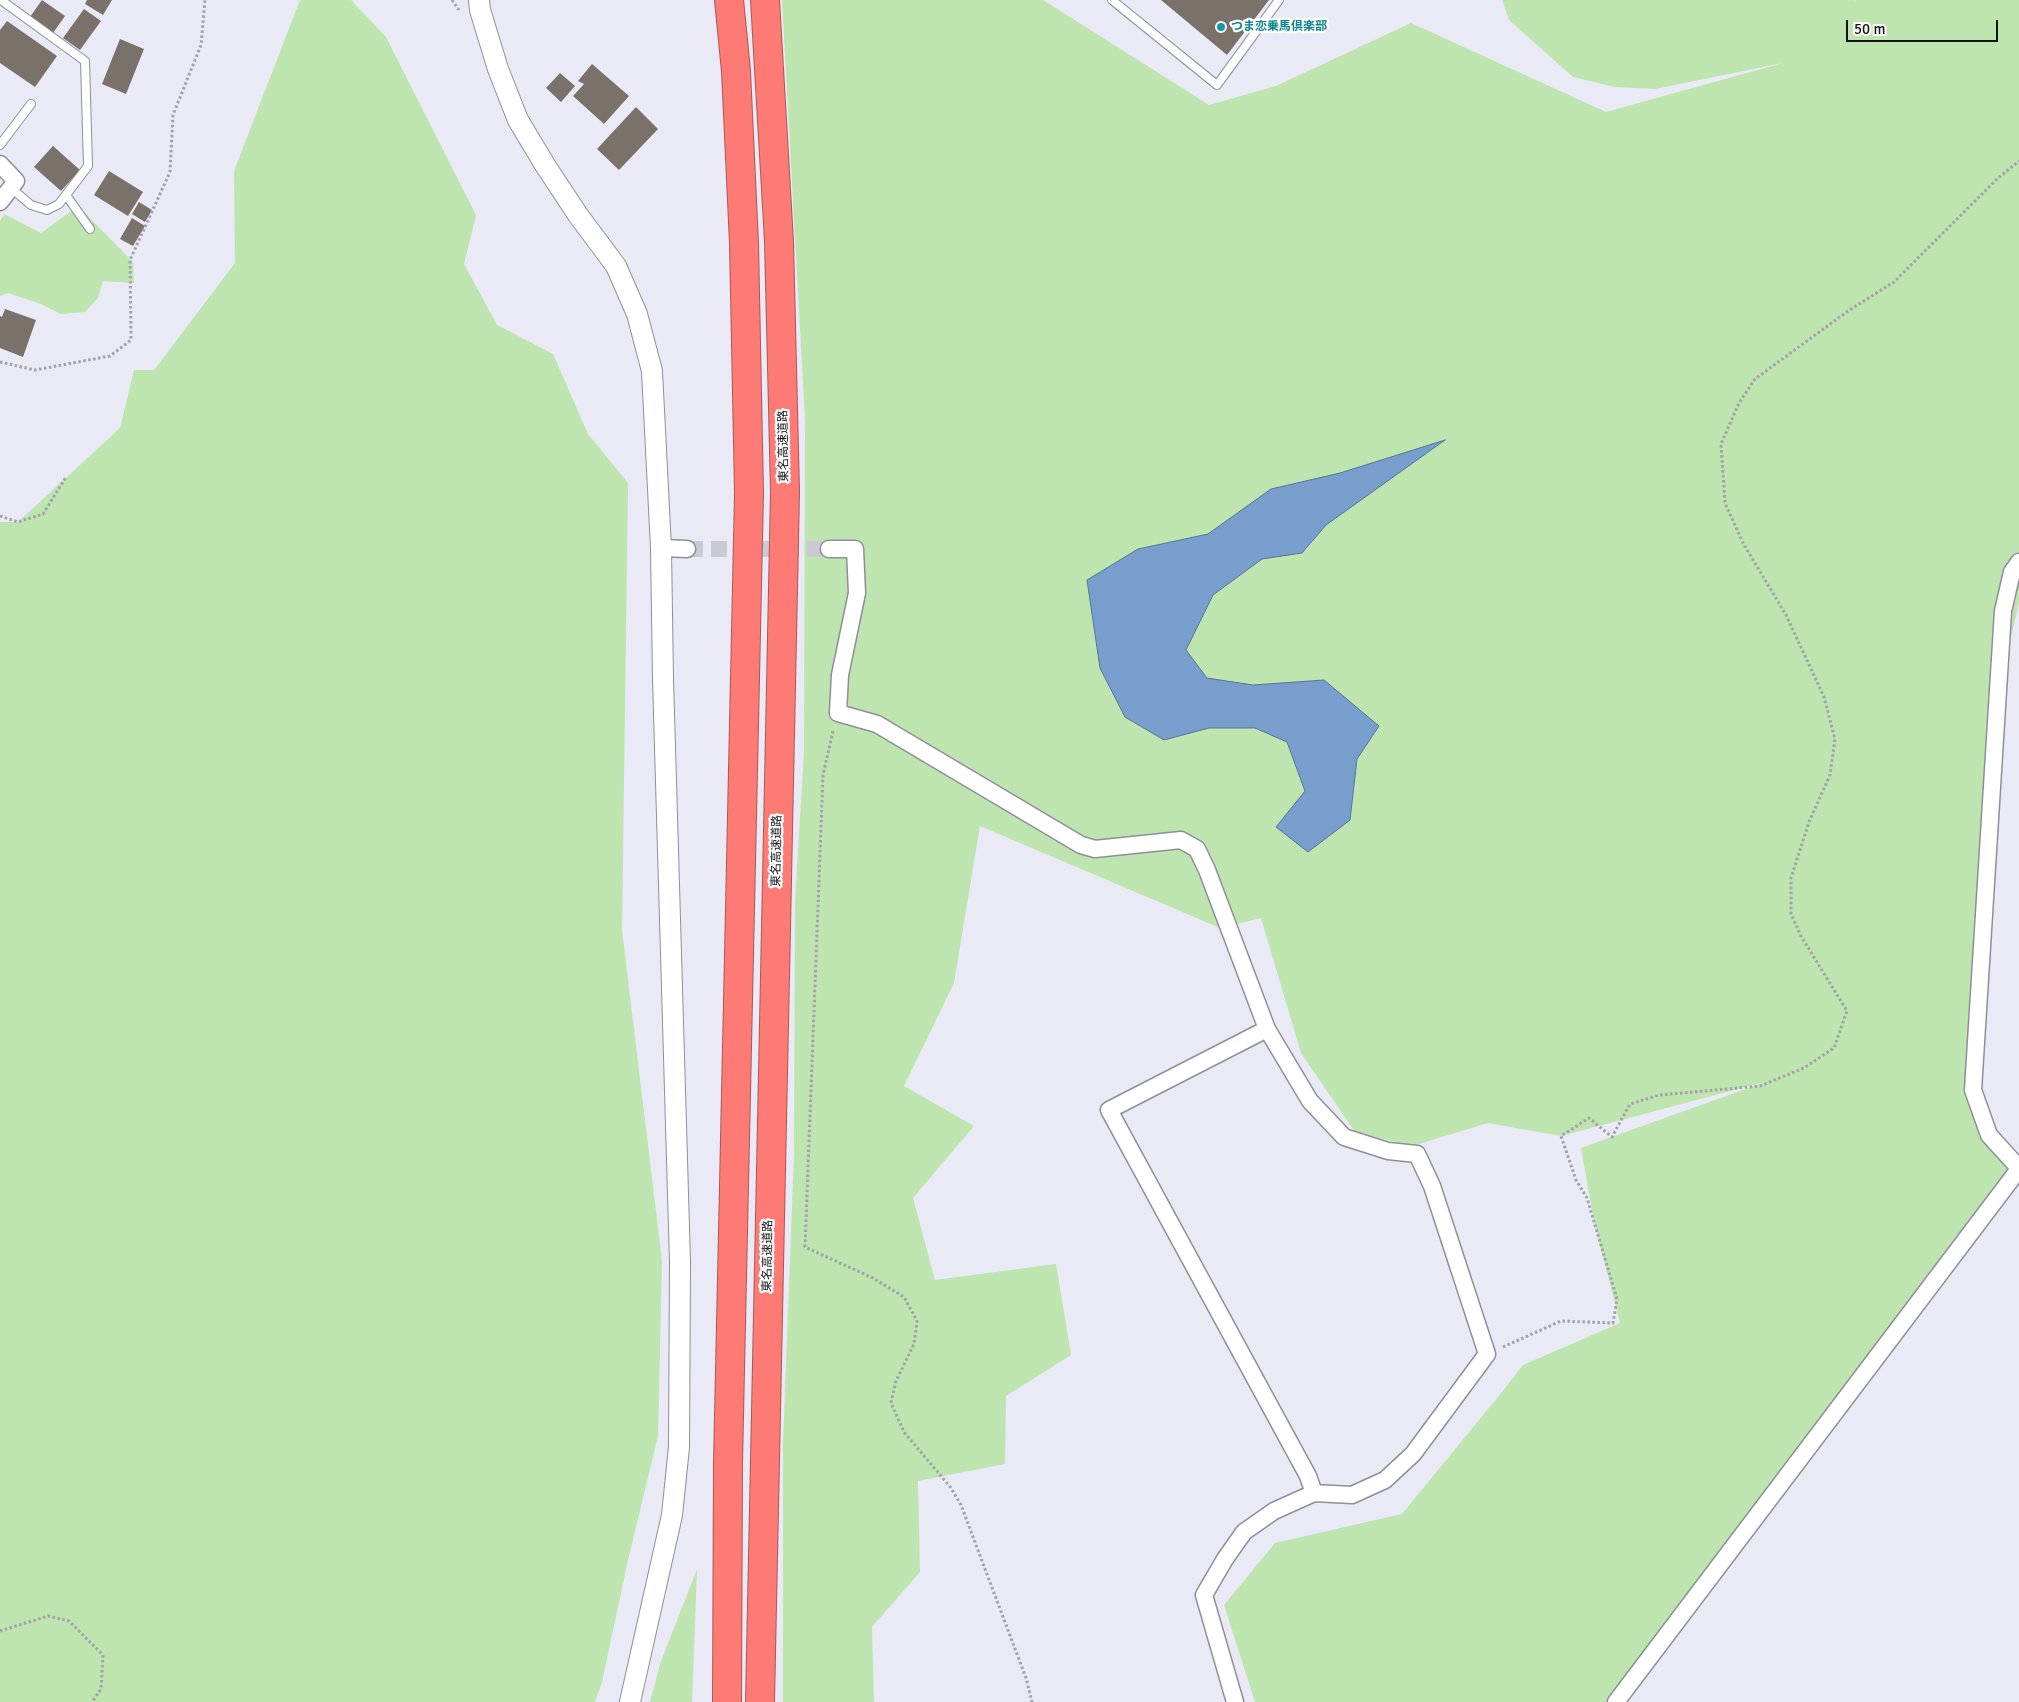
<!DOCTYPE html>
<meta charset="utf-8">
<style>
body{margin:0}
#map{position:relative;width:2019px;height:1702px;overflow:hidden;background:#e9eaf5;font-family:Signika,sans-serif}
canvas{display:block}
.scale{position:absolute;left:1846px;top:20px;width:152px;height:22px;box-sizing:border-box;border:2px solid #141417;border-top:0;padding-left:6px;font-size:15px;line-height:18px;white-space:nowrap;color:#141417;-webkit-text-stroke:4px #fff;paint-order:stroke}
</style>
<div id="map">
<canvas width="2019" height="1702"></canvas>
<div class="scale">50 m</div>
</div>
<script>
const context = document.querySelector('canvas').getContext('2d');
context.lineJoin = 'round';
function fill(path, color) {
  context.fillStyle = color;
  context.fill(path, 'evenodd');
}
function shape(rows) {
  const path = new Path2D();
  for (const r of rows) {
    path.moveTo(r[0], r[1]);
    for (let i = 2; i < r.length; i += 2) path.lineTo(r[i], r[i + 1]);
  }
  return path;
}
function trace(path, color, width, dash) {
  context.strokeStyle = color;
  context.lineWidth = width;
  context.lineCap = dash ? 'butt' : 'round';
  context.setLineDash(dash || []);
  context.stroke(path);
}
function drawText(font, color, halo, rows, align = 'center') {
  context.font = font + ' Signika,"Noto Sans JP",sans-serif';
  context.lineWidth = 4.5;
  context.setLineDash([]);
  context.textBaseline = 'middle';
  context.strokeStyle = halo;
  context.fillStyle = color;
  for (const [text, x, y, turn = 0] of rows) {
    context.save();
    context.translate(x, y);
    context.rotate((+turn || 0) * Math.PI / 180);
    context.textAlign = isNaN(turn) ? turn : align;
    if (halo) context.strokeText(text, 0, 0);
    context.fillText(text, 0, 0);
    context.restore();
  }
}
const green = shape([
 [300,0,351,0,386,37,476,215,464,264,497,325,553,354,588,434,628,483,622,930,662,1261,658,1436,628,1560,602,1682,595,1702,0,1702,0,522,18,522,120,428,134,370,154,370,235,263,234,171],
 [782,0,1043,0,1209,105,1276,86,1411,23,1606,112,1783,63,1655,89,1615,87,1573,77,1509,20,1502,0,1854,0,1854,2,1855,0,2019,0,2019,603,1998,694,1973,1090,2019,1168,1616,1702,1255,1702,1224,1605,1275,1543,1402,1514,1502,1392,1523,1365,1620,1323,1594,1221,1581,1148,1768,1081,1561,1136,1488,1123,1412,1146,1355,1132,1301,1053,1261,918,1220,928,980,826,954,983,904,1086,974,1126,913,1198,935,1280,1056,1264,1071,1355,1006,1396,1005,1464,918,1481,920,1572,872,1627,874,1702,783,1702,783,1443,794,1154,795,901,804,751,805,420],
 [78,206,133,262,134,283,103,281,98,298,85,312,61,314,41,304,8,293,0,296,0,221,4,214,41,233],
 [697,1569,692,1702,650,1702,660,1664]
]);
const water = shape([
 [1445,440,1326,525,1302,553,1262,559,1213,595,1186,650,1207,678,1253,685,1324,680,1379,726,1357,759,1350,820,1308,852,1276,827,1305,791,1287,742,1255,728,1209,728,1164,740,1125,717,1100,668,1087,580,1138,549,1208,534,1271,489,1340,473,1445,440]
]);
const building = shape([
 [42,0,65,16,53,33,30,17],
 [87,0,112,0,103,15,85,4],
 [1161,0,1269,0,1227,55],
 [84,9,101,21,80,50,63,38],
 [7,21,57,56,35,87,0,63,0,30],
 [120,39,144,49,126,94,102,84],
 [592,64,629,96,604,124,573,96,584,84,578,81],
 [560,73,575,86,561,102,546,88],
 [636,107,658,129,619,170,597,149],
 [53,146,80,170,61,191,34,167],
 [109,171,143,192,128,216,94,195],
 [139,202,152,210,145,222,132,214],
 [132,218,145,226,133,246,120,239],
 [5,309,36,320,23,357,0,348,0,316,2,317]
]);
const minorTunnel = shape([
 [687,549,829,549]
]);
const path = shape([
 [452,0,459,10],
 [0,362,35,370,110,356,131,340,130,260,170,172,173,115,201,45,205,0],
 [0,516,18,522,43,514,66,477],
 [833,731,823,775,805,1247,873,1278,904,1297,917,1321,914,1344,896,1381,891,1403,904,1432,951,1488,961,1505,1026,1678,1032,1702],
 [1503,1347,1561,1321,1613,1323,1617,1299,1587,1198,1576,1180,1561,1136,1589,1118,1612,1137,1630,1104,1659,1095,1760,1086,1804,1068,1834,1048,1847,1011,1801,936,1791,914,1791,878,1809,822,1830,775,1835,739,1824,697,1786,615,1743,543,1725,503,1721,444,1739,403,1755,379,1848,311,1894,282,1997,179,2019,161],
 [0,1631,48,1616,69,1621,103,1655,101,1689,92,1702]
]);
const service = shape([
 [1,0,85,61,88,166,59,204,47,210,31,205,11,188],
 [1112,0,1217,85,1279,0],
 [0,145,31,104],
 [66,195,90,229]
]);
const minor = shape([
 [0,164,16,181,0,202],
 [661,548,687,549],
 [829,549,855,549,857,593,840,675,838,713,877,724,1081,845,1095,849,1181,840,1197,849,1207,870,1267,1029,1310,1101,1344,1137,1388,1151,1417,1154,1432,1186,1487,1354,1413,1454,1385,1480,1352,1495,1314,1493,1274,1511,1244,1532,1225,1559,1204,1595,1235,1702],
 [2019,562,2012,572,2003,611,1973,1090,1989,1135,2019,1168],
 [1267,1029,1109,1110,1308,1476,1314,1493],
 [1616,1702,2019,1169]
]);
const tertiary = shape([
 [479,0,480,10,498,69,518,120,545,165,578,215,616,266,637,314,652,371,661,548,663,679,680,1262,679,1447,672,1515,630,1702]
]);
const motorway = shape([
 [727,1702,728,1462,749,493,744,243,736,71,729,0],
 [760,1702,785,492,779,241,765,0]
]);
const markers = [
 [1221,27,5,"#0f9aa8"]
];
const cultureNames = [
 ["つま恋乗馬倶楽部",1231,27]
];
const streetNames = [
 ["東名高速道路",784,446,-91],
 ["東名高速道路",777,851,-89],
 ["東名高速道路",768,1256,-89]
];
fill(green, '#bee4af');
fill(water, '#779ecc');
trace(water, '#597596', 1);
fill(building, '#7a716b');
trace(minorTunnel, '#c9cad4', 16, [16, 8]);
trace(service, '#8e8f99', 10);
trace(minor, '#8e8f99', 19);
trace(tertiary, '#8e8f99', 22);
trace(motorway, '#ac5754', 30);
trace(path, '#a0a1a9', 3, [2.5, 2.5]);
trace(service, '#fff', 8);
trace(minor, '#fff', 16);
trace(tertiary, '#fff', 20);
trace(motorway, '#fe7b75', 28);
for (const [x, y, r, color] of markers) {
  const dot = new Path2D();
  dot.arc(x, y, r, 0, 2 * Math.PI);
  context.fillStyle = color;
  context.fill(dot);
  trace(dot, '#fff', 2);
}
drawText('bold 12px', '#0d838f', '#fff', cultureNames, 'left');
drawText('12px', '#141417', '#fff', streetNames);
</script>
